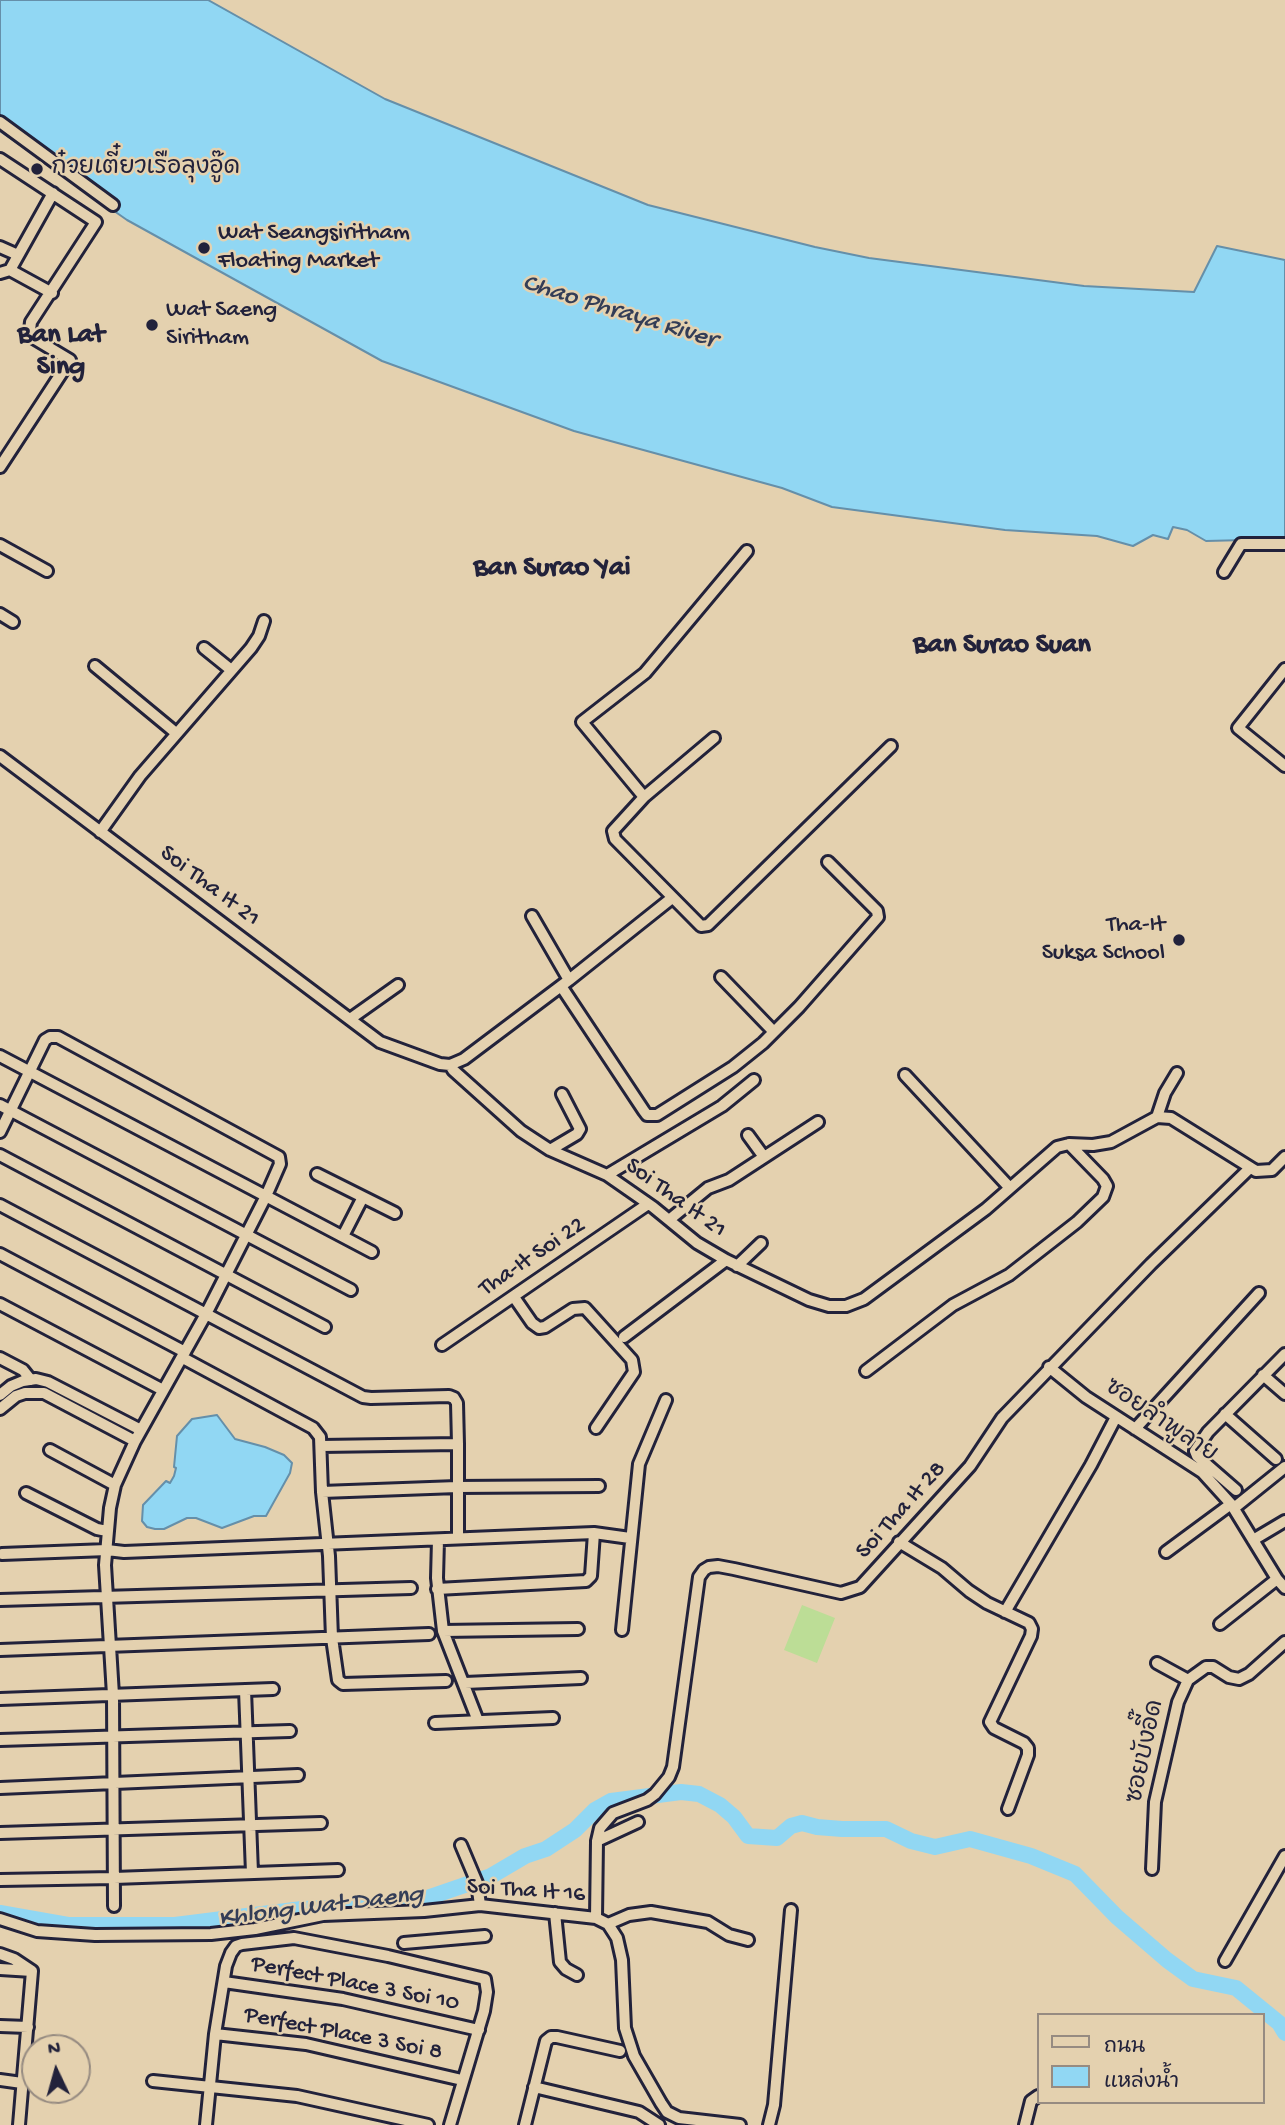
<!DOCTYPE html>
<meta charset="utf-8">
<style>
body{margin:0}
#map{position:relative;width:1285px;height:2125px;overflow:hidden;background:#e4d1af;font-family:"Gochi Hand","Playpen Sans Thai",sans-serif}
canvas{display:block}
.legend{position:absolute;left:1037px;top:2013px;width:228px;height:91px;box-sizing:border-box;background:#e4d1af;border:2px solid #968b81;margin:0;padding:9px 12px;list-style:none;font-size:21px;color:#22223b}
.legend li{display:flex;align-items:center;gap:14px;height:35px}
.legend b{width:35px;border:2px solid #968b81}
.north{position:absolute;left:21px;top:2034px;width:70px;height:70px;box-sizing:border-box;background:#e4d1af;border:2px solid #968b81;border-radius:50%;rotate:355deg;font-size:19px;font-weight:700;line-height:28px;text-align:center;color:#22223b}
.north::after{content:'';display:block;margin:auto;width:24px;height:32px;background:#22223b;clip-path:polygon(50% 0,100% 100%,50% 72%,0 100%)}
</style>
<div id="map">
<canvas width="1285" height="2125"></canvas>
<ul class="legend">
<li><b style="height:9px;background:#e4d1af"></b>ถนน</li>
<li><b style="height:19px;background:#91d7f3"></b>แหล่งน้ำ</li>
</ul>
<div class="north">N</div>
</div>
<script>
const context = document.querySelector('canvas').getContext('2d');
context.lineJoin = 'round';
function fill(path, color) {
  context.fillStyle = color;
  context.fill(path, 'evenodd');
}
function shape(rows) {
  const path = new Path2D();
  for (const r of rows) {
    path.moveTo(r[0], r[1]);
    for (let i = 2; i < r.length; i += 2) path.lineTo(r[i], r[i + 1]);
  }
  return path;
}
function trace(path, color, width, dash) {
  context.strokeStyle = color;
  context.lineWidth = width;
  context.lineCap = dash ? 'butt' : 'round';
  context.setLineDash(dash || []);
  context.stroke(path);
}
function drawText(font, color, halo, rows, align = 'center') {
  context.font = font + ' "Gochi Hand","Playpen Sans Thai",sans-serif';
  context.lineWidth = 5;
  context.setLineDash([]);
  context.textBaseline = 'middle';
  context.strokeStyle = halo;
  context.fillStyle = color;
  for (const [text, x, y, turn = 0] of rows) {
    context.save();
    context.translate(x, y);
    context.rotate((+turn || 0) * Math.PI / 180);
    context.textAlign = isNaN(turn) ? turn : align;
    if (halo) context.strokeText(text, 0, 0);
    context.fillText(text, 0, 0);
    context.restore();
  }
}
const green = shape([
 [802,1605,835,1618,817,1663,784,1650]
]);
const water = shape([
 [0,0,208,0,385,99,648,205,815,247,869,258,1084,286,1194,292,1217,246,1285,260,1285,539,1206,541,1187,530,1173,527,1168,539,1153,535,1133,546,1097,536,1005,530,832,507,782,488,574,431,382,361,127,220,0,131,0,0],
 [217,1415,235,1439,265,1447,284,1455,292,1463,290,1473,266,1516,254,1516,222,1528,196,1518,187,1518,164,1529,155,1529,147,1527,142,1521,143,1505,166,1481,170,1483,174,1476,176,1468,174,1467,177,1436,192,1419,217,1415]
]);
const river = shape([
 [0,1913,68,1925,175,1925,302,1909,383,1906,427,1898,491,1876,525,1856,546,1849,575,1830,595,1810,611,1801,681,1792,699,1794,720,1805,734,1817,748,1836,777,1838,791,1826,802,1823,817,1827,842,1829,886,1829,911,1841,935,1847,970,1839,1031,1856,1075,1874,1117,1917,1167,1960,1193,1979,1236,1988,1279,2023,1285,2033]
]);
const street = shape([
 [0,122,113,205],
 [0,159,96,222,31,322,30,330,35,339,70,360,0,467],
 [0,247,18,255],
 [10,270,53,193],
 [0,273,10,270,52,293],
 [0,545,47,571],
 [1224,572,1241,544,1285,544],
 [0,614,13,622],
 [204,648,230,669],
 [95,666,176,733],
 [1285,669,1238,728,1285,766],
 [714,738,644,797,613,831,615,839,701,926,708,925,891,746],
 [0,756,380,1042,440,1064,450,1065,453,1070,521,1131,550,1150,607,1175,653,1207,697,1243,726,1260,809,1300,829,1306,846,1306,864,1299,986,1209,1057,1147,1069,1144,1093,1145,1111,1142,1157,1117,1171,1118,1256,1171,1272,1170,1285,1157],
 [644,797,582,722,645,673,747,551],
 [100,832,140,776,251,648,259,636,264,621],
 [532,916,569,980],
 [721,977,774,1032],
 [561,986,644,1111,647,1115,657,1115,733,1067,763,1043,799,1007,878,917,877,911,828,862],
 [350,1019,398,985],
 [0,1056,372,1252],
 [450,1065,464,1059,569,980,672,898],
 [905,1075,1010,1188],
 [0,1105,351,1290],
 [1157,1117,1165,1093,1177,1073],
 [0,1132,45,1040,50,1037,58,1037,279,1157,280,1164,266,1196,206,1314,135,1441,115,1485,110,1508,105,1565,113,1695,114,1906],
 [748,1135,764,1157],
 [550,1150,577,1134,580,1129,562,1094],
 [0,1155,325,1327],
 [317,1174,395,1213],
 [607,1175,722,1106,754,1080],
 [0,1205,363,1397,371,1398,449,1396,454,1398,457,1403,458,1444,458,1538],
 [669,1220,708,1188,729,1180,818,1122],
 [343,1236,363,1197],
 [0,1254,185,1352],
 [737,1266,761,1243],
 [514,1297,532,1323,539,1328,545,1327,573,1309,585,1308,632,1360,634,1372,596,1428],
 [0,1304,163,1390],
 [624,1337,726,1260],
 [442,1345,648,1204],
 [0,1358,23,1370,31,1380],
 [183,1358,313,1428,320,1437,322,1492,329,1556,332,1638,338,1680,343,1684,446,1681],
 [1049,1367,1086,1397,1202,1472,1231,1504,1277,1579,1285,1588],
 [866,1371,953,1305,1009,1275,1077,1222,1103,1197,1107,1186,1103,1179,1069,1144],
 [1263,1375,1285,1394],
 [0,1395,11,1386,23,1381,36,1379,48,1382,141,1430],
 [0,1409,16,1396,25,1393,44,1393,135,1441],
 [1225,1414,1276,1459],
 [1135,1429,1259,1293],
 [321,1446,458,1444],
 [50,1450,115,1485],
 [1236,1490,1197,1456,1195,1451,1208,1432,1285,1354],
 [322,1492,457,1487,599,1486],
 [26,1493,97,1529,107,1531],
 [1234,1508,1285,1467],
 [438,1540,437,1578,443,1631,478,1721],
 [1253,1540,1285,1521],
 [899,1542,942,1568,969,1591,987,1603,1029,1623,1032,1629,1031,1636,990,1722,994,1728,1024,1743,1028,1748,1028,1755,1008,1809],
 [1166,1552,1231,1504],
 [2,1554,107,1550,124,1552,594,1533,630,1538],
 [437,1589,586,1581,591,1576,594,1533],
 [0,1600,411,1588],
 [1005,1612,1091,1465,1116,1417],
 [1220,1624,1277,1579],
 [622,1630,639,1464,666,1400],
 [443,1631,578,1629],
 [0,1650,429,1634],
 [1157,1663,1188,1680],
 [465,1683,581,1678],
 [245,1690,252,1873],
 [0,1699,273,1689],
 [435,1723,553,1718],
 [0,1740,290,1731],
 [0,1788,298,1775],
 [0,1833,321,1823],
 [597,1841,638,1822],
 [461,1845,477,1883,480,1905],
 [1152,1869,1155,1802,1178,1702,1188,1680,1206,1667,1213,1667,1229,1677,1239,1679,1249,1674,1285,1642],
 [0,1880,114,1878,338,1870],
 [555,1913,560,1962,566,1969,577,1975],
 [596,1918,597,1841,600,1828,613,1813,647,1800,655,1794,669,1777,673,1767,699,1577,704,1570,709,1567,718,1566,734,1569,841,1593,860,1587,970,1466,1002,1418,1151,1264,1249,1169],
 [0,1919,37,1931,95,1935,211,1934,255,1929,323,1915,424,1911,480,1905,596,1918,608,1924,617,1938,622,1960,625,2028,634,2056,661,2103,667,2112,679,2118,740,2125],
 [608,1924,629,1915,651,1912,708,1922,729,1935,748,1940],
 [404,1943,485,1936],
 [0,1954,14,1959,32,1971,19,2125],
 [1225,1961,1285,1856],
 [0,1969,32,1971],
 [224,1982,343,1999,479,2030],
 [0,2026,28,2027],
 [215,2034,306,2044,462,2080],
 [0,2080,22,2083],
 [153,2081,297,2096,428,2125],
 [534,2087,639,2112,659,2125],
 [206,2125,215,2034,226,1966,231,1953,236,1946,242,1944,294,1938,388,1956,485,1979,487,1992,484,2011,450,2125],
 [525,2125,546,2041,551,2037,557,2037,620,2051],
 [769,2125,774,2105,791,1910],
 [1025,2125,1031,2101,1038,2096]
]);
const markers = [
 [37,169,7,"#22223b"],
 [204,248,7,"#22223b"],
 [152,325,7,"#22223b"],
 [1179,940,7,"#22223b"]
];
const poiNames = [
 ["ก๋วยเตี๋ยวเรือลุงอู๊ด",51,169],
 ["Wat Seangsiritham",218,234],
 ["Floating Market",218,262],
 ["Wat Saeng",166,311],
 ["Siritham",166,339],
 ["Tha-It",1165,926,"right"],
 ["Suksa School",1165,954,"right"]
];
const streetNames = [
 ["Soi Tha It 21",209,887,37],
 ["Soi Tha It 21",675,1199,36],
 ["Tha-It Soi 22",533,1258,-34],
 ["ซอยลำพูลาย",1160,1422,34],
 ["Soi Tha It 28",902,1511,-48],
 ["ซอยบังอี๊ด",1147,1752,-78],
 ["Soi Tha It 16",526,1892,4],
 ["Perfect Place 3 Soi 10",355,1985,11],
 ["Perfect Place 3 Soi 8",343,2035,11]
];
const waterNames = [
 ["Chao Phraya River",619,313,17],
 ["Khlong Wat Daeng",321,1908,-7]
];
const quarterNames = [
 ["Ban Lat",61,337],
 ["Sing",61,369],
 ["Ban Surao Yai",552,570],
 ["Ban Surao Suan",1002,647]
];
fill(green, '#bcdd96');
fill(water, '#91d7f3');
trace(water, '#658fa9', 2);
trace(river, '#91d7f3', 16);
trace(street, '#22223b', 16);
trace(street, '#e4d1af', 10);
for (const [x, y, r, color] of markers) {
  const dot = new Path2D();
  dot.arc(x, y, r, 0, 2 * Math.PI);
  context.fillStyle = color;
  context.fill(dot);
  trace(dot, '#e4d1af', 2.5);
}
drawText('24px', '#22223b', '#e4d1af', poiNames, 'left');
drawText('24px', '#22223b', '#e4d1af', streetNames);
drawText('italic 26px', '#333d57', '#e4d1af', waterNames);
drawText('bold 28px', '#22223b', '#e4d1af', quarterNames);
</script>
